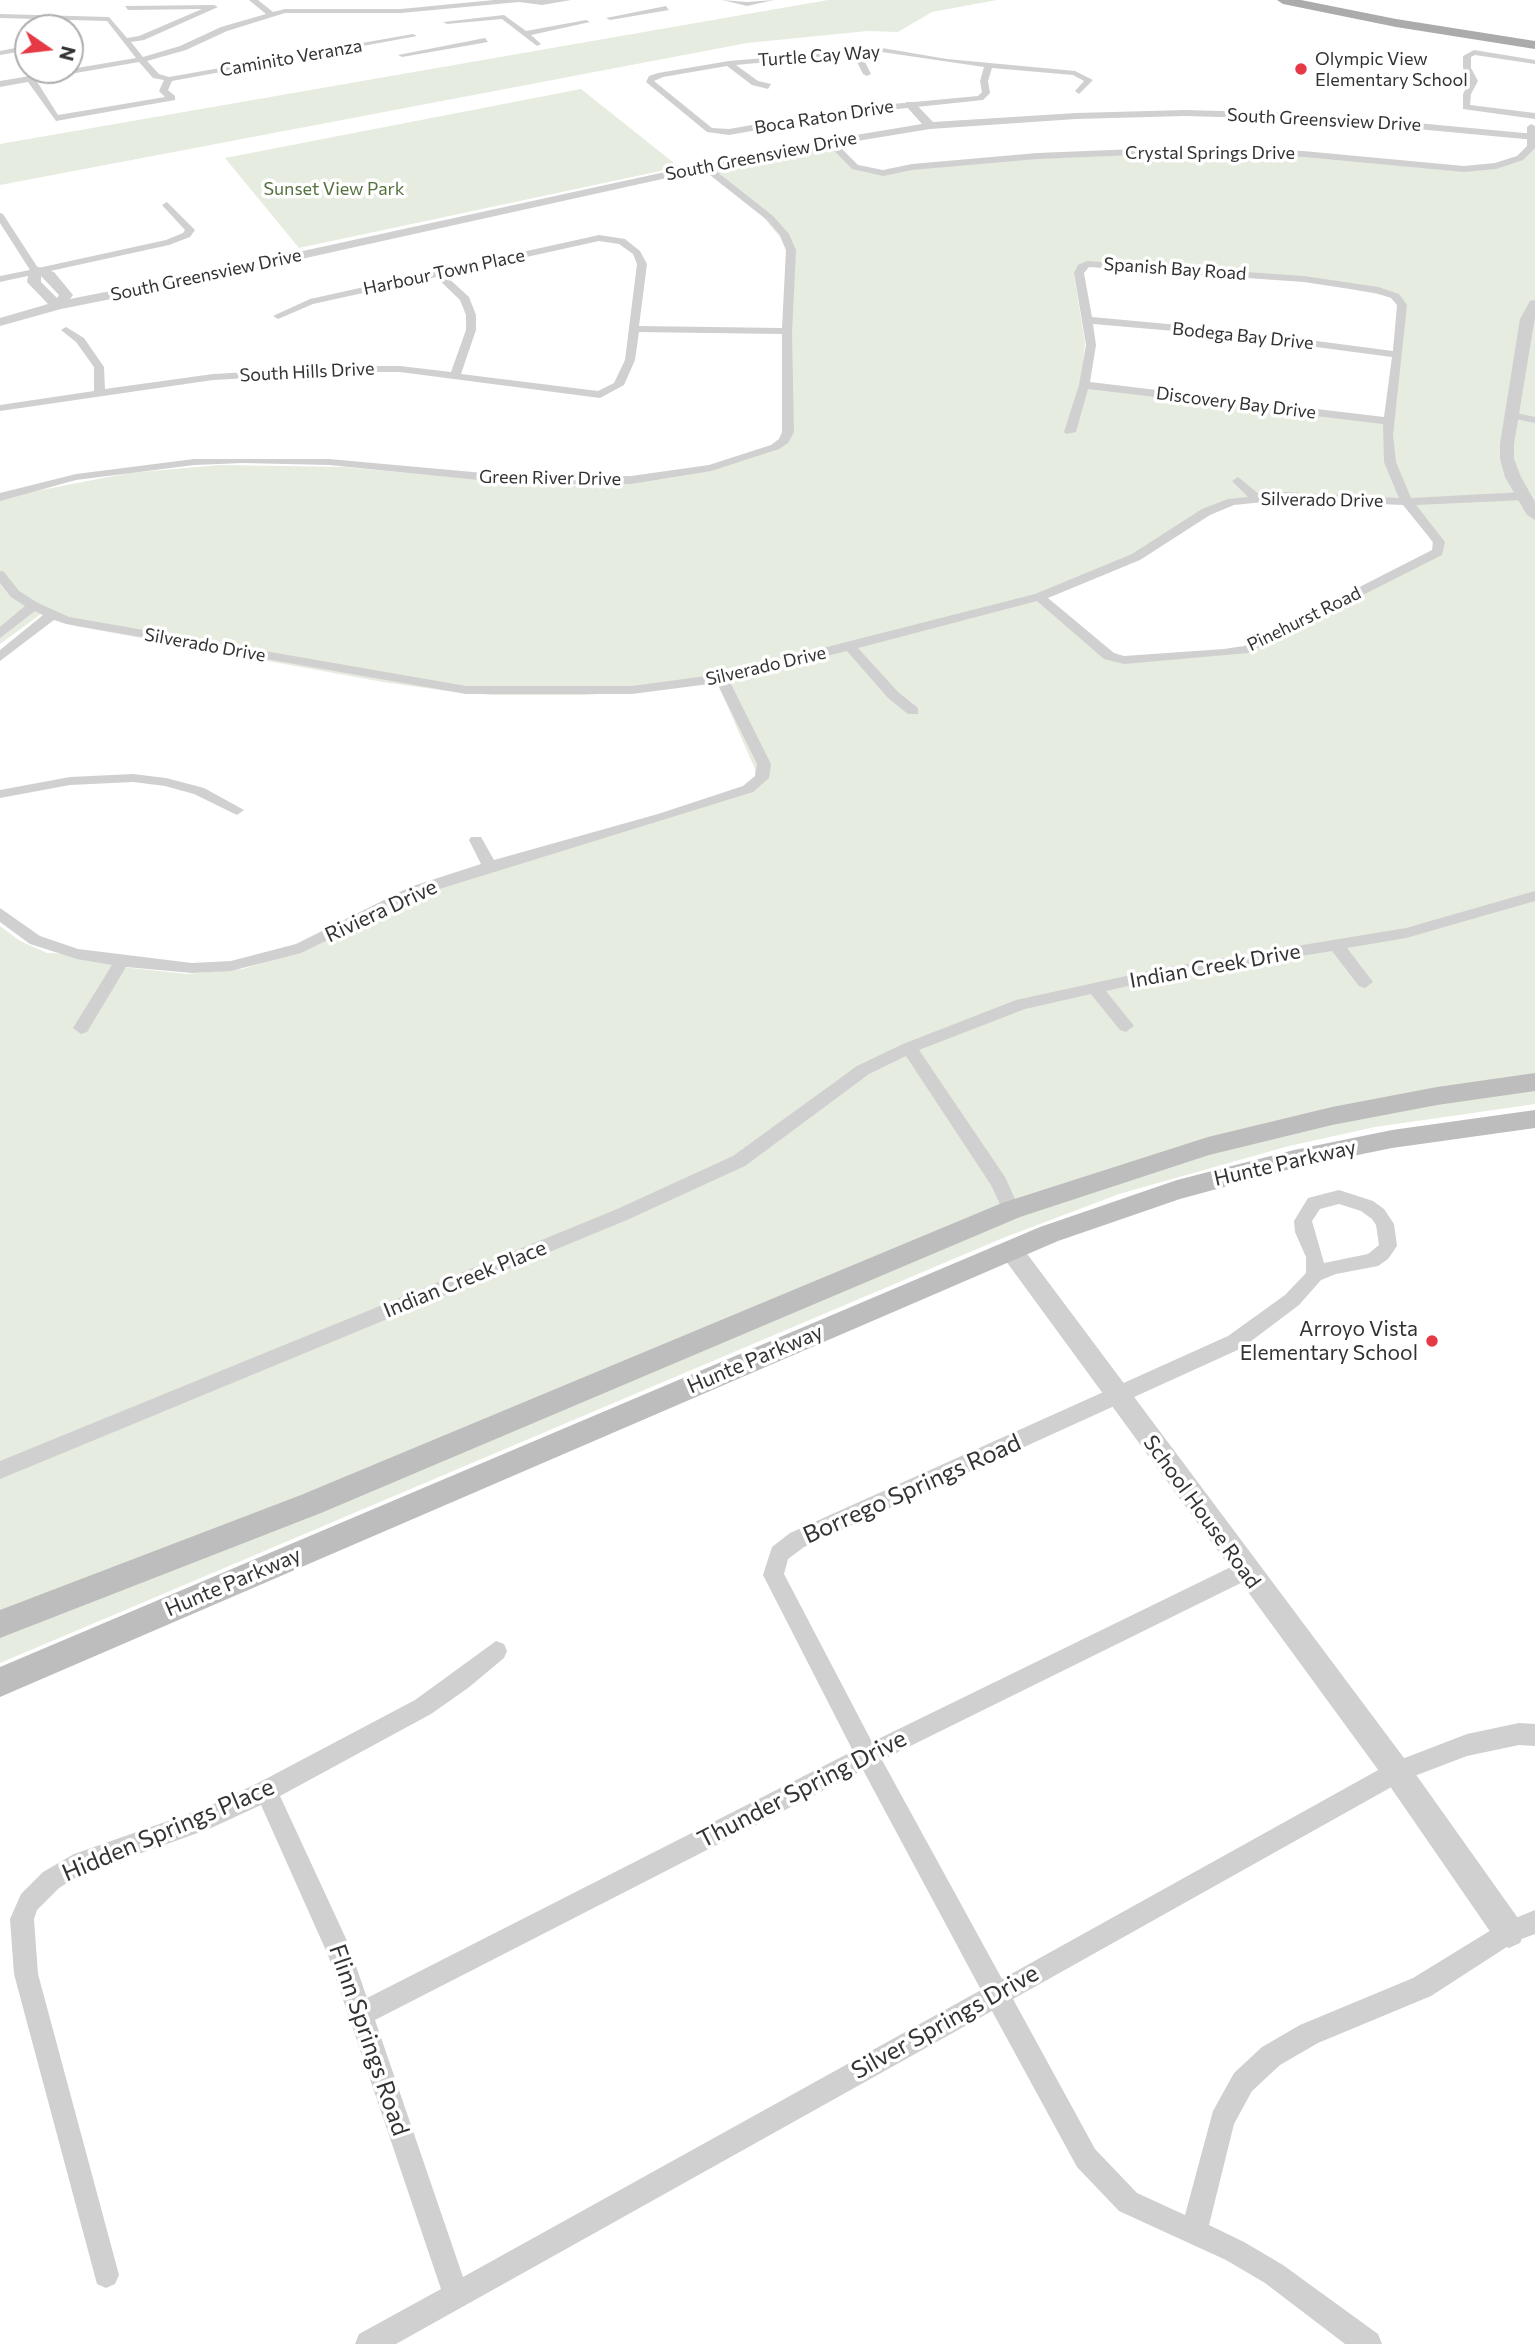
<!DOCTYPE html>
<style>
body{margin:0}
#map{position:relative;width:1535px;height:2344px;overflow:hidden;background:#fff;font-family:Commissioner,sans-serif}
canvas{display:block}
.north{position:absolute;left:14px;top:14px;width:70px;height:70px;box-sizing:border-box;background:#fff;border:2px solid #adadad;border-radius:50%;rotate:104deg;font-size:19px;font-weight:700;line-height:28px;text-align:center;color:#333}
.north::after{content:'';display:block;margin:auto;width:24px;height:32px;background:#e63946;clip-path:polygon(50% 0,100% 100%,50% 72%,0 100%)}
</style>
<div id="map">
<canvas width="1535" height="2344"></canvas>
<div class="north">N</div>
</div>
<script>
const context = document.querySelector('canvas').getContext('2d');
context.lineJoin = 'round';
function fill(path, color) {
  context.fillStyle = color;
  context.fill(path, 'evenodd');
}
function shape(rows) {
  const path = new Path2D();
  for (const r of rows) {
    path.moveTo(r[0], r[1]);
    for (let i = 2; i < r.length; i += 2) path.lineTo(r[i], r[i + 1]);
  }
  return path;
}
function trace(path, color, width, dash) {
  context.strokeStyle = color;
  context.lineWidth = width;
  context.lineCap = dash ? 'butt' : 'round';
  context.setLineDash(dash || []);
  context.stroke(path);
}
function drawText(font, color, halo, rows, align = 'center') {
  context.font = font + ' Commissioner,sans-serif';
  context.lineWidth = 7;
  context.setLineDash([]);
  context.textBaseline = 'middle';
  context.strokeStyle = halo;
  context.fillStyle = color;
  for (const [text, x, y, turn = 0] of rows) {
    context.save();
    context.translate(x, y);
    context.rotate((+turn || 0) * Math.PI / 180);
    context.textAlign = isNaN(turn) ? turn : align;
    if (halo) context.strokeText(text, 0, 0);
    context.fillText(text, 0, 0);
    context.restore();
  }
}
const green = shape([
 [828,0,997,0,932,12,898,32,868,31,747,43,0,185,0,144],
 [581,89,679,167,299,248,225,158],
 [1535,138,1535,1104,1375,1127,1289,1146,1119,1194,1003,1238,0,1663,0,926,20,941,47,953,77,954,122,967,187,974,243,969,301,951,419,893,739,792,755,777,755,769,716,680,632,692,583,695,493,695,447,691,383,682,75,626,41,614,0,644,0,498,129,473,220,465,344,467,516,483,579,486,669,478,750,458,782,439,786,250,780,237,760,213,703,168,826,143,855,168,869,173,1026,159,1201,152,1280,155,1458,171,1511,163],
 [1089,266,1305,280,1391,297,1398,306,1385,422,1081,386,1085,343,1074,275],
 [1288,496,1407,502,1434,545,1434,550,1245,651,1115,658,1040,596,1132,559,1230,503]
]);
const minor = shape([
 [249,0,258,0,273,12,285,9,401,9,494,0,571,0,542,5,519,2,401,13,285,13,227,31,186,50,147,61,159,74,169,77,413,34,417,36,172,81,168,90,175,96,175,100,56,121,28,82,0,87,0,81,136,58,107,21,0,18,0,14,109,17,127,38,139,36,202,9,128,10,125,6,214,5,218,7,144,40,131,42,143,57,180,46,221,27,266,14,249,0],
 [139,62,153,78,164,80,159,91,165,97,58,115,36,80,139,62],
 [722,0,747,2,774,0,747,6,722,0],
 [666,6,669,10,610,20,606,18,666,6],
 [504,15,526,31,586,20,590,22,531,35,541,44,537,46,502,19,447,24,443,22,504,15],
 [485,38,488,42,402,57,398,55,485,38],
 [25,46,28,46,28,53,23,51,0,55,0,51,25,46],
 [882,48,947,59,1075,71,1093,80,1079,94,1075,91,1084,81,1073,75,992,68,988,81,990,93,983,100,850,114,729,135,707,132,646,82,649,76,658,73,729,61,882,48],
 [882,52,984,67,980,81,982,92,978,96,850,108,729,129,712,128,654,81,663,77,727,66,752,85,768,89,771,84,758,81,736,65,853,54,863,74,867,76,871,74,861,54,882,52],
 [1474,50,1535,60,1535,64,1475,55,1471,57,1471,68,1478,81,1471,94,1470,105,1535,113,1535,119,1463,109,1463,94,1470,81,1463,68,1463,56,1474,50],
 [1531,124,1535,126,1535,148,1523,160,1496,169,1464,172,1303,157,1186,153,1037,159,912,170,883,176,852,169,825,141,832,139,858,165,883,170,912,164,1037,153,1186,147,1303,151,1464,166,1495,163,1517,156,1527,146,1527,127,1531,124],
 [701,164,707,164,773,216,789,234,796,250,792,333,794,432,788,443,779,449,711,471,631,484,528,485,329,465,243,463,194,465,76,480,0,501,0,493,76,474,194,459,329,459,528,477,631,476,709,465,771,445,779,439,782,432,782,334,639,332,635,360,624,385,600,398,400,372,362,372,213,380,0,411,0,405,94,391,94,367,76,342,61,330,66,327,84,338,104,367,105,389,213,374,362,366,400,366,451,372,466,330,466,315,460,300,436,277,313,304,278,319,273,316,310,299,599,235,625,239,640,251,647,264,639,326,782,328,786,250,780,235,767,220,701,168,701,164],
 [599,241,619,244,633,254,637,264,625,360,614,383,598,391,461,374,476,330,476,315,469,297,445,275,599,241],
 [167,202,195,230,190,237,169,245,0,282,0,276,30,270,0,223,0,213,3,214,38,268,166,240,183,233,185,230,162,205,167,202],
 [1087,261,1304,276,1378,287,1399,294,1407,305,1393,435,1396,462,1411,498,1524,492,1530,496,1524,500,1416,505,1445,542,1442,555,1248,653,1124,664,1104,659,1037,601,858,648,898,692,918,708,918,714,908,714,888,698,847,651,729,680,771,764,769,778,753,792,420,895,301,953,231,971,192,973,126,967,87,1032,81,1034,73,1028,112,965,77,959,30,944,0,922,0,908,40,936,78,949,192,963,231,961,296,944,410,887,481,864,469,840,471,837,481,837,494,860,658,814,743,786,755,776,757,764,717,683,632,694,466,694,66,624,54,620,0,661,0,650,43,615,35,611,0,638,0,627,25,606,11,597,0,583,0,571,4,572,19,591,38,603,69,617,466,686,632,686,721,674,1035,594,1132,554,1202,509,1228,499,1248,497,1232,481,1238,477,1260,495,1284,492,1399,498,1384,462,1383,424,1088,389,1076,432,1066,434,1064,432,1079,385,1086,345,1074,273,1078,265,1087,261],
 [1089,267,1304,282,1376,293,1391,298,1397,305,1393,351,1232,330,1092,317,1084,273,1089,267],
 [1093,324,1232,336,1392,357,1384,417,1090,382,1096,345,1093,324],
 [1284,500,1403,505,1433,542,1432,550,1244,646,1224,649,1124,656,1114,653,1048,598,1140,560,1210,515,1234,505,1284,500],
 [1511,412,1535,417,1535,423,1507,417,1507,413,1511,412],
 [133,774,166,778,204,788,244,810,237,815,194,794,165,786,133,782,70,785,0,798,0,790,70,777,133,774],
 [1535,891,1535,901,1406,938,1347,948,1373,982,1365,988,1359,986,1332,951,1163,978,1106,991,1134,1026,1126,1032,1120,1030,1091,994,1025,1009,919,1050,1005,1177,1020,1210,1017,1215,1005,1215,991,1185,906,1056,869,1074,745,1166,627,1220,0,1479,0,1461,615,1210,733,1156,857,1066,903,1044,1016,1000,1163,968,1406,928,1535,891],
 [1339,1190,1373,1201,1384,1209,1394,1224,1397,1246,1388,1259,1378,1266,1336,1274,1321,1280,1299,1305,1242,1348,804,1547,788,1559,784,1574,872,1742,1239,1563,1246,1560,1253,1563,1256,1570,1253,1577,882,1760,1002,1979,1389,1764,1467,1734,1519,1723,1535,1724,1535,1746,1519,1745,1467,1756,1404,1780,1013,1999,1095,2149,1137,2193,1185,2215,1213,2111,1234,2073,1262,2047,1300,2025,1413,1978,1501,1924,1535,1910,1535,1934,1516,1941,1431,1996,1318,2043,1280,2065,1252,2091,1234,2124,1209,2225,1244,2242,1283,2265,1378,2334,1382,2344,1345,2344,1265,2283,1226,2260,1119,2211,1077,2167,992,2011,396,2344,355,2344,359,2334,441,2289,328,1955,261,1805,209,1829,80,1875,59,1888,37,1910,34,1919,38,1974,119,2275,115,2284,106,2288,97,2284,14,1974,10,1919,21,1894,43,1872,74,1854,205,1808,258,1783,415,1700,496,1641,504,1644,507,1651,504,1658,468,1688,431,1714,280,1796,348,1943,367,1998,853,1751,763,1575,772,1547,790,1533,1228,1336,1285,1295,1306,1273,1306,1257,1295,1232,1294,1221,1308,1198,1339,1190],
 [1339,1204,1361,1211,1372,1219,1376,1225,1379,1245,1368,1254,1324,1263,1312,1221,1320,1209,1339,1204],
 [863,1770,981,1990,463,2277,375,2020,863,1770]
]);
const tertiary = shape([
 [906,102,914,102,933,122,1076,113,1186,110,1320,114,1535,134,1535,140,1320,120,1186,116,1076,119,930,129,766,156,202,281,61,309,0,326,0,318,48,304,27,282,29,270,35,266,54,272,73,295,70,299,202,273,766,150,922,124,906,106,906,102],
 [41,276,59,295,57,298,41,282,41,276],
 [1535,300,1535,317,1514,444,1514,459,1521,477,1535,502,1535,520,1527,515,1505,477,1500,459,1500,444,1520,319,1530,301,1535,300],
 [1011,1241,1019,1243,1407,1762,1520,1921,1525,1932,1520,1943,1509,1948,1498,1943,1387,1782,1003,1257,999,1250,1003,1243,1011,1241]
]);
const secondary = shape([
 [1535,1073,1535,1091,1437,1105,1332,1125,1209,1155,1020,1217,321,1513,0,1638,0,1610,301,1495,1002,1203,1208,1137,1332,1107,1437,1087,1535,1073],
 [1535,1110,1535,1128,1392,1148,1294,1168,1180,1199,1058,1241,0,1697,0,1667,1040,1227,1177,1180,1294,1150,1392,1130,1535,1110]
]);
const primary = shape([
 [1277,0,1301,0,1396,19,1535,41,1535,49,1396,27,1283,4,1277,0]
]);
const markers = [
 [1301,69,7,"#e63946"],
 [1432,1341,7,"#e63946"]
];
const farStreetnames = [
 ["Turtle Cay Way",819,56,-4],
 ["Caminito Veranza",291,58,-10],
 ["Boca Raton Drive",824,117,-9],
 ["South Greensview Drive",1324,120,3],
 ["Crystal Springs Drive",1210,153],
 ["South Greensview Drive",761,156,-11],
 ["Spanish Bay Road",1175,269,4],
 ["Harbour Town Place",444,272,-12],
 ["South Greensview Drive",206,275,-12],
 ["Bodega Bay Drive",1243,336,6],
 ["South Hills Drive",307,372,-3],
 ["Discovery Bay Drive",1236,403,7],
 ["Green River Drive",550,478,1],
 ["Silverado Drive",1322,500,1],
 ["Pinehurst Road",1304,619,-26],
 ["Silverado Drive",205,645,10],
 ["Silverado Drive",766,666,-13]
];
const farPoinames = [
 ["Olympic View",1315,59],
 ["Elementary School",1315,80]
];
const farParknames = [
 ["Sunset View Park",334,189]
];
const streetNames = [
 ["Riviera Drive",381,911,-25],
 ["Indian Creek Drive",1215,966,-10],
 ["Hunte Parkway",1285,1163,-13],
 ["Indian Creek Place",465,1279,-22],
 ["Hunte Parkway",755,1359,-23],
 ["School House Road",1202,1512,54],
 ["Hunte Parkway",233,1582,-23]
];
const poiNames = [
 ["Arroyo Vista",1418,1329],
 ["Elementary School",1418,1353]
];
const nearStreetnames = [
 ["Borrego Springs Road",912,1489,-24],
 ["Thunder Spring Drive",802,1789,-27],
 ["Hidden Springs Place",168,1830,-23],
 ["Silver Springs Drive",945,2022,-29],
 ["Flinn Springs Road",369,2040,71]
];
fill(green, '#e6ecdf');
fill(minor, '#d0d0d0');
fill(tertiary, '#d0d0d0');
fill(secondary, '#bdbdbd');
fill(primary, '#ababab');
for (const [x, y, r, color] of markers) {
  const dot = new Path2D();
  dot.arc(x, y, r, 0, 2 * Math.PI);
  context.fillStyle = color;
  context.fill(dot);
  trace(dot, '#fff', 2.5);
}
drawText('18px', '#333', '#fff', farStreetnames);
drawText('18px', '#333', '#fff', farPoinames, 'left');
drawText('18px', '#56703f', '#fff', farParknames);
drawText('21px', '#333', '#fff', streetNames);
drawText('21px', '#333', '#fff', poiNames, 'right');
drawText('24px', '#333', '#fff', nearStreetnames);
</script>
